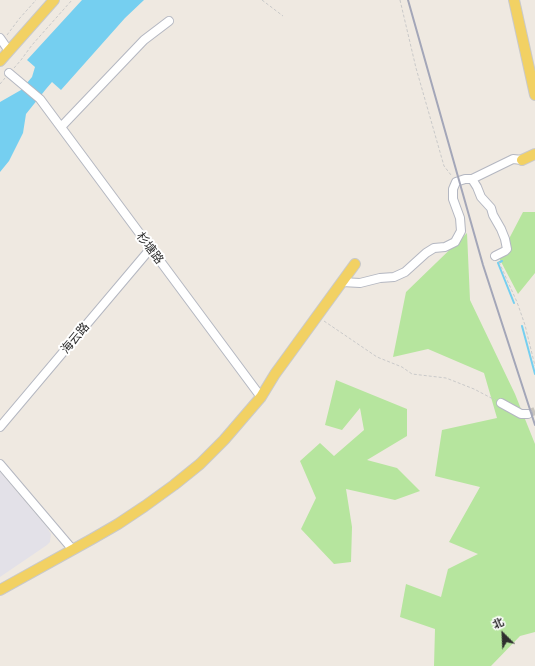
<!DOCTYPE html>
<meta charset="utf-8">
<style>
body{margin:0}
#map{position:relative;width:535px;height:666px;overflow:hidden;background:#efe9e1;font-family:Commissioner,"Noto Sans SC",sans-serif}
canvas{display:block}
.north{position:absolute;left:483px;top:614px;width:40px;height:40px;-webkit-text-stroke:3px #fff;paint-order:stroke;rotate:336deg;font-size:11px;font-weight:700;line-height:16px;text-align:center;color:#2e2e2e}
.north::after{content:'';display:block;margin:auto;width:14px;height:18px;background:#2e2e2e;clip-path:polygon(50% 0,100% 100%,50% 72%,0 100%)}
</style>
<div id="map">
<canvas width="535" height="666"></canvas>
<div class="north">北</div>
</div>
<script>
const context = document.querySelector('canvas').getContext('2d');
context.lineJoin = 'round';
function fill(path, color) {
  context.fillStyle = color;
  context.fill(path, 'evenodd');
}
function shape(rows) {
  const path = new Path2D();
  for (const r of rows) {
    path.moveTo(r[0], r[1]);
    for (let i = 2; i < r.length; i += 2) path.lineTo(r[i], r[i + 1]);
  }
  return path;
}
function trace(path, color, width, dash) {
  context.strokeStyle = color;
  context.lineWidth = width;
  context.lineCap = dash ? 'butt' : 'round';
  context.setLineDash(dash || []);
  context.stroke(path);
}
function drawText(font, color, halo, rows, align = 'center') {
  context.font = font + ' Commissioner,"Noto Sans SC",sans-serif';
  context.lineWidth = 4;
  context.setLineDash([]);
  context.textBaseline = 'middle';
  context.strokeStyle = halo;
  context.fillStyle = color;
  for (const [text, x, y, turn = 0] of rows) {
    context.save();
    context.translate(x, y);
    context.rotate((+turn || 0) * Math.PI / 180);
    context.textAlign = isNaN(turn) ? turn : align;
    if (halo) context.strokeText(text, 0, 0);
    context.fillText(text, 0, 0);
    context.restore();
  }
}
const industrial = shape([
 [0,472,46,526,51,534,50,542,47,545,0,577]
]);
const green = shape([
 [523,212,535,212,535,273,518,294,499,258],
 [467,233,470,300,515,394,535,444,535,632,520,636,491,666,434,666,435,629,400,617,406,584,441,597,448,569,478,554,449,542,480,487,435,476,442,430,497,418,484,373,428,349,393,357,406,292],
 [336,380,407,409,407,436,367,460,397,468,420,491,395,500,346,489,352,527,351,562,334,564,301,529,316,498,300,461,320,443,334,456,364,430,360,408,342,430,325,425]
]);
const water = shape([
 [82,0,144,0,125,18,61,90,52,82,46,89,26,114,23,133,9,161,0,172,0,102,21,90,32,77,35,67,27,60]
]);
const stream = shape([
 [502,261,498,263,514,303],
 [522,326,535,374]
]);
const minorTunnel = shape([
 [528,414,535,411]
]);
const path = shape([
 [262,0,283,16],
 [400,0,416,68,444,166,451,175],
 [7,35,19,19,36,0],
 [14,68,21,60,32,45,72,0],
 [0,84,5,78],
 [499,262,517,302,525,325,535,366],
 [324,321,377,357,402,367,412,374,446,378,474,389,495,400]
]);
const minor = shape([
 [0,38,9,51],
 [9,73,40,99,261,397],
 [61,127,144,40,169,21],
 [472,179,477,187,481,197,491,208,493,215,501,229,505,239,507,249,505,251,495,256],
 [342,282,360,283,380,278,394,277,405,272,426,253,434,248,445,247,455,242,461,231,460,218,453,199,453,189,456,182,465,179,472,179,513,159,522,160],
 [501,403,521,414,528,414],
 [0,427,151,248],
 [0,464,73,550]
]);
const major = shape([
 [514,0,535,95],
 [0,61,54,0],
 [522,160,535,154],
 [0,590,92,539,118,524,145,506,174,485,200,464,224,440,261,397,275,374,355,264]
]);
const rail = shape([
 [408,0,483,265,535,425]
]);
const streetNames = [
 ["杉塘路",150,248,53],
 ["海云路",75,338,-50]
];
fill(industrial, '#e3e1e8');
fill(green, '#b6e59e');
fill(water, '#75cff0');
trace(stream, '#75cff0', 2);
trace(minorTunnel, '#c8c4bd', 8, [8, 4]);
trace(minor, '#b4b7c1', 10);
trace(major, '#c9c9c9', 12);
trace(path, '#c9c9c9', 1, [3, 2]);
trace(minor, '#fff', 8);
trace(major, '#f2d163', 10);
trace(rail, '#a3a6b8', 2);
drawText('12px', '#2e2e2e', '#fff', streetNames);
</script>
